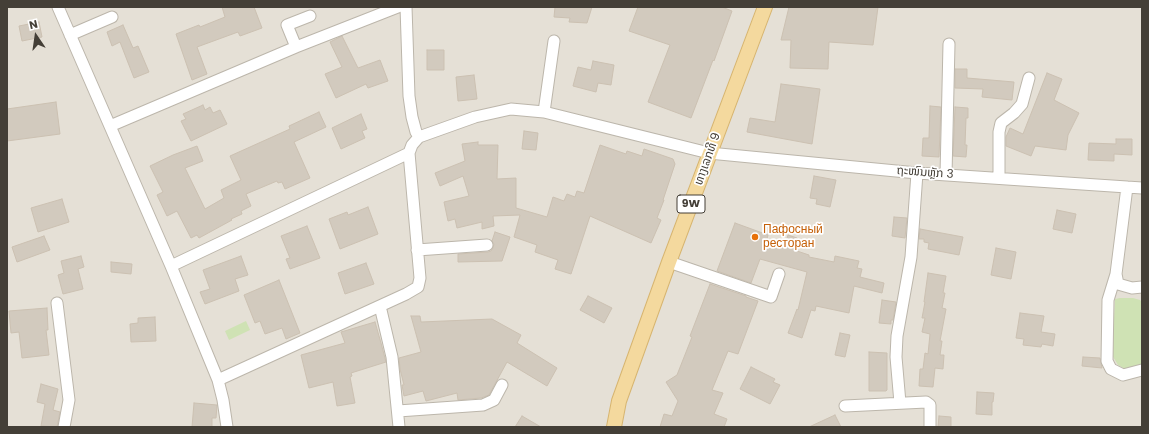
<!DOCTYPE html>
<meta charset="utf-8">
<style>
body{margin:0}
#map{position:relative;width:1149px;height:434px;overflow:hidden;background:#f2eee8;font-family:Poppins,sans-serif}
canvas{display:block}
.frame{position:absolute;inset:0;border:8px solid #443f37;pointer-events:none}
.north{position:absolute;left:16px;top:16px;width:40px;height:40px;-webkit-text-stroke:3px #fff;paint-order:stroke;rotate:347deg;font-size:11px;font-weight:700;line-height:16px;text-align:center;color:#443f37}
.north::after{content:'';display:block;margin:auto;width:14px;height:18px;background:#443f37;clip-path:polygon(50% 0,100% 100%,50% 72%,0 100%)}
</style>
<div id="map">
<canvas width="1149" height="434"></canvas>
<div class="frame"></div>
<div class="north">N</div>
</div>
<script>
const context = document.querySelector('canvas').getContext('2d');
context.lineJoin = 'round';
function fill(path, color) {
  context.fillStyle = color;
  context.fill(path, 'evenodd');
}
function shape(rows) {
  const path = new Path2D();
  for (const r of rows) {
    path.moveTo(r[0], r[1]);
    for (let i = 2; i < r.length; i += 2) path.lineTo(r[i], r[i + 1]);
  }
  return path;
}
function trace(path, color, width, dash) {
  context.strokeStyle = color;
  context.lineWidth = width;
  context.lineCap = dash ? 'butt' : 'round';
  context.setLineDash(dash || []);
  context.stroke(path);
}
function drawText(font, color, halo, rows, align = 'center') {
  context.font = font + ' Poppins,"Noto Sans Lao",sans-serif';
  context.lineWidth = 3.5;
  context.setLineDash([]);
  context.textBaseline = 'middle';
  context.strokeStyle = halo;
  context.fillStyle = color;
  for (const [text, x, y, turn = 0] of rows) {
    context.save();
    context.translate(x, y);
    context.rotate((+turn || 0) * Math.PI / 180);
    context.textAlign = isNaN(turn) ? turn : align;
    if (halo) context.strokeText(text, 0, 0);
    context.fillText(text, 0, 0);
    context.restore();
  }
}
const residential = shape([
 [7,7,1142,7,1142,427,7,427]
]);
const green = shape([
 [1120,298,1133,298,1140,300,1142,302,1142,365,1125,369,1118,365,1112,355,1115,299],
 [246,321,250,330,229,340,225,331]
]);
const building = shape([
 [222,7,254,7,262,28,240,36,238,32,197,47,207,74,192,80,176,34,199,25,200,27,225,17,222,7],
 [555,7,592,7,587,23,569,22,570,18,554,17,555,7],
 [638,7,722,7,732,11,714,61,713,60,691,118,648,102,670,45,629,31,638,7],
 [789,7,878,7,873,45,829,42,828,69,790,68,791,40,781,40,789,7],
 [39,22,42,37,22,41,19,26,39,22],
 [123,25,133,48,138,46,149,72,134,78,120,42,112,46,107,32,123,25],
 [342,36,358,68,380,60,388,81,368,88,366,84,336,98,325,74,342,67,330,42,342,36],
 [427,50,444,50,444,70,427,70,427,50],
 [593,61,614,65,611,85,598,83,596,92,573,86,578,67,591,70,593,61],
 [955,69,967,69,967,78,1014,82,1012,100,982,97,983,89,955,88,955,69],
 [1047,73,1062,79,1054,100,1079,113,1068,135,1066,150,1035,146,1031,156,1006,146,1006,137,1010,128,1023,134,1047,73],
 [474,75,477,99,458,101,456,77,474,75],
 [781,84,820,89,812,144,747,132,750,118,775,122,781,84],
 [56,102,60,134,7,141,7,109,56,102],
 [203,105,205,110,210,107,213,113,220,110,227,124,191,141,181,121,186,119,183,114,203,105],
 [930,106,941,107,939,157,922,156,923,138,929,138,930,106],
 [955,107,968,108,968,118,966,118,965,145,967,145,966,157,953,156,955,107],
 [319,112,326,127,294,142,310,178,285,189,282,182,278,183,277,181,246,194,251,206,241,211,242,214,231,219,232,220,199,238,197,235,191,238,177,211,167,216,157,195,163,192,150,166,173,155,197,146,203,161,185,168,205,209,224,198,221,190,241,180,230,156,290,129,289,126,319,112],
 [361,114,367,129,362,131,365,138,341,149,332,128,361,114],
 [524,131,538,133,536,150,522,149,524,131],
 [1116,139,1132,139,1132,155,1114,154,1114,161,1088,160,1089,143,1116,144,1116,139],
 [478,142,478,145,498,145,497,179,516,178,516,208,547,217,553,197,564,201,567,194,575,197,577,191,584,193,600,145,626,154,627,151,642,156,644,149,673,159,675,164,663,200,664,200,657,218,661,220,651,243,590,216,571,274,555,269,558,260,535,252,537,245,514,237,520,215,493,216,494,226,482,229,482,222,457,228,455,219,448,221,444,202,469,196,463,176,440,186,435,173,465,161,462,144,478,142],
 [814,176,836,180,830,207,816,204,817,199,810,198,814,176],
 [62,199,69,222,38,232,31,208,62,199],
 [368,207,378,234,340,249,329,219,347,212,348,215,368,207],
 [1057,210,1076,214,1072,233,1053,229,1057,210],
 [894,217,907,218,905,238,892,236,894,217],
 [735,223,768,235,766,243,784,248,788,235,797,238,794,250,809,255,809,257,834,262,835,256,859,261,857,268,862,269,860,277,884,283,882,293,854,286,849,313,816,306,815,311,811,310,802,338,788,333,797,309,798,310,807,272,760,259,751,283,717,271,735,223],
 [307,226,320,258,290,269,286,259,290,258,281,236,307,226],
 [920,229,963,237,959,255,928,249,929,243,924,242,924,239,919,239,920,229],
 [495,232,510,237,502,261,458,262,458,254,488,252,491,251,493,248,494,244,492,241,495,232],
 [44,236,50,250,17,262,12,247,44,236],
 [996,248,1016,252,1011,279,991,275,996,248],
 [81,256,84,267,78,269,83,289,63,294,58,275,64,273,61,261,81,256],
 [241,256,248,275,235,279,239,291,205,304,200,292,210,289,203,270,241,256],
 [111,262,132,264,131,274,111,272,111,262],
 [366,263,374,284,345,294,338,273,366,263],
 [928,273,946,276,943,293,945,293,942,308,946,309,940,341,942,341,940,355,944,355,943,369,935,368,933,387,919,386,920,369,923,369,925,353,928,354,930,334,922,332,925,318,922,318,925,302,924,302,928,273],
 [279,280,300,333,286,339,282,328,265,334,260,321,255,323,244,295,279,280],
 [710,284,746,296,746,297,758,301,738,354,728,351,712,390,723,393,714,414,727,419,724,427,660,427,664,414,672,416,678,401,666,382,677,375,692,337,690,336,710,284],
 [588,296,612,308,604,323,580,310,588,296],
 [882,300,896,302,893,320,891,320,891,324,879,323,882,300],
 [47,308,48,330,46,330,49,355,22,358,19,332,11,333,9,311,47,308],
 [1020,313,1044,316,1041,332,1055,334,1053,346,1042,344,1041,347,1023,345,1024,339,1016,338,1020,313],
 [411,316,420,316,421,322,492,319,521,335,517,343,557,368,547,386,507,362,489,395,481,398,458,400,457,393,426,401,423,391,404,396,402,385,404,385,400,369,399,358,421,352,411,316],
 [155,317,156,341,131,342,130,324,138,323,138,318,155,317],
 [375,322,381,343,386,362,351,373,352,376,350,377,355,403,337,406,333,382,309,388,301,355,345,343,341,332,375,322],
 [840,333,850,335,845,357,835,355,840,333],
 [869,352,887,353,887,390,886,391,869,391,869,352],
 [1083,357,1100,358,1102,368,1082,366,1083,357],
 [751,367,775,379,773,382,780,385,770,404,740,389,751,367],
 [41,384,58,389,53,410,60,412,57,427,41,426,45,404,37,402,41,384],
 [977,392,994,393,993,402,992,402,992,415,976,414,977,392],
 [194,403,217,405,216,418,212,418,212,427,192,427,194,403],
 [835,415,841,427,809,427,835,415],
 [522,416,541,427,515,427,522,416],
 [939,416,951,417,951,427,938,427,939,416]
]);
const minor = shape([
 [58,7,171,266,218,380,223,400,227,427],
 [70,35,112,17],
 [296,47,287,25,310,16],
 [544,112,554,41],
 [110,126,296,47,398,7],
 [419,137,475,117,511,109,544,112,709,153,917,173,1142,188],
 [946,175,949,44],
 [999,178,999,132,1001,123,1014,113,1022,104,1029,78],
 [1127,187,1116,274,1118,284,1132,288,1142,287],
 [417,250,487,245],
 [669,262,771,297,779,274],
 [171,266,409,153],
 [1116,274,1108,300,1107,361,1111,369,1123,375,1142,370],
 [57,303,69,400,64,427],
 [380,306,392,357,399,427],
 [218,380,406,294,418,287,420,278,409,153,412,145,419,137,416,132,412,117,409,96,406,7],
 [900,403,896,357,897,336,911,257,917,173],
 [845,406,926,402,930,405,930,427],
 [398,411,483,405,494,400,502,385]
]);
const major = shape([
 [614,427,619,401,669,262,765,7]
]);
const markers = [
 [755,237,4,"#e8710a"]
];
const shields = [
 [691,204,28]
];
const shieldNames = [
 ["9W",691,204]
];
const streetNames = [
 ["ທາງເລກທີ 9",708,159,-70],
 ["ຖະໜົນຫຼັກ 3",925,173,4]
];
const foodNames = [
 ["Пафосный",763,230],
 ["ресторан",763,244]
];
fill(residential, '#e5e0d6');
fill(green, '#cfe2b4');
fill(building, '#d2cabe');
trace(building, '#ccc1b2', 1);
trace(minor, '#bcb6ab', 13);
trace(major, '#d7b570', 16);
trace(minor, '#fff', 11);
trace(major, '#f4d99e', 14);
for (const [x, y, r, color] of markers) {
  const dot = new Path2D();
  dot.arc(x, y, r, 0, 2 * Math.PI);
  context.fillStyle = color;
  context.fill(dot);
  trace(dot, '#fff', 1.5);
}
for (const [x, y, w] of shields) {
  const box = new Path2D();
  box.roundRect(x - w / 2, y - 9, w, 18, 3);
  context.fillStyle = '#fff';
  context.fill(box);
  trace(box, '#443f37', 1);
}
drawText('bold 11px', '#443f37', null, shieldNames);
drawText('12px', '#443f37', '#fff', streetNames);
drawText('12px', '#c56008', '#fff', foodNames, 'left');
</script>
